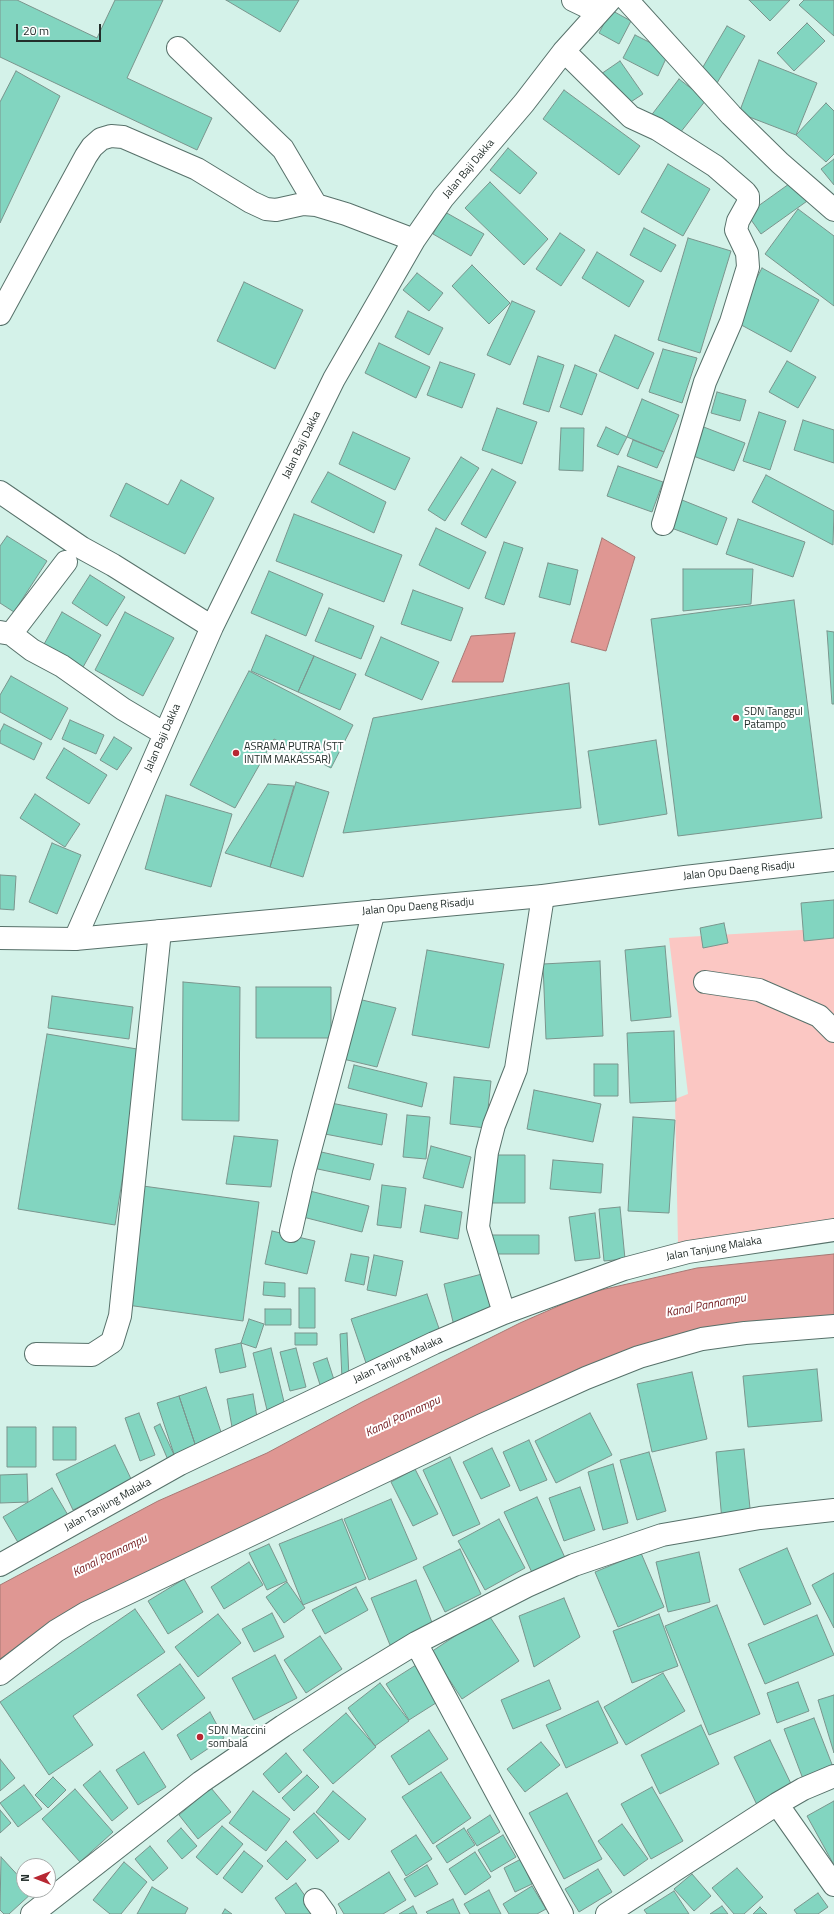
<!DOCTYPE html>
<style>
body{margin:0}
#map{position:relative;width:834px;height:1914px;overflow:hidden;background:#d4f2e9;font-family:"Titillium Web",sans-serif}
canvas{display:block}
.north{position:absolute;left:16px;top:1858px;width:40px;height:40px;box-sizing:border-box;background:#fff;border:1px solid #a7abaa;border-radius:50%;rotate:270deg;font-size:11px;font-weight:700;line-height:16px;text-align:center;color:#232e2b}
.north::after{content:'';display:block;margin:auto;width:14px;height:18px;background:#b72732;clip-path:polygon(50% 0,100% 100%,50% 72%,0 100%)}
.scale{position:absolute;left:16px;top:24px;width:85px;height:18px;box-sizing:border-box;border:2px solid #232e2b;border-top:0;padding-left:5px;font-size:12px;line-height:14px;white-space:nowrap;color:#232e2b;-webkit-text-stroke:3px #fff;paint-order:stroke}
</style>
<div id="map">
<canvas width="834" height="1914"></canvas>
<div class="north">N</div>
<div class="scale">20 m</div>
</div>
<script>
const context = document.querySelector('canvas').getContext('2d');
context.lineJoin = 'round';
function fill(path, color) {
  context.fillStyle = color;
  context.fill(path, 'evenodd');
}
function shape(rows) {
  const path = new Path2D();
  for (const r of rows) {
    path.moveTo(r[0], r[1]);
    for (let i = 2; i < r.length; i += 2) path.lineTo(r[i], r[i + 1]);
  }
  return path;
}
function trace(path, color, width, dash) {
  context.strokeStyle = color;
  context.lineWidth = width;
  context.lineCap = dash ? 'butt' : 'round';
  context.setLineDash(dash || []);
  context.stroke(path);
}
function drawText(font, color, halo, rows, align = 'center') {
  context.font = font + ' "Titillium Web",sans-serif';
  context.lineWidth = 4;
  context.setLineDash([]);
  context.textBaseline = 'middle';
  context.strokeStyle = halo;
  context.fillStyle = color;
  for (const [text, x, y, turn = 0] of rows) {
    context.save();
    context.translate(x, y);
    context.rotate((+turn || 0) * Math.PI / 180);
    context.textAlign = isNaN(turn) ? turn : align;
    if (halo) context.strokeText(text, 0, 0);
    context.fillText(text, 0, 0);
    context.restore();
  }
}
const green = shape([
 [834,928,834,1220,803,1223,678,1244,675,1099,688,1094,669,938]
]);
const water = shape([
 [602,538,635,557,606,651,571,642,602,538],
 [515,633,503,682,452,682,471,636,515,633],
 [834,1254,834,1319,673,1338,58,1623,0,1659,0,1585,158,1501,267,1453,362,1402,520,1323,588,1293,697,1268,834,1254]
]);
const building = shape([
 [0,0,17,0,97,38,115,0,163,0,127,78,212,118,197,150,0,57,0,0],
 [226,0,299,0,280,32,226,0],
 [749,0,790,0,770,21,749,0],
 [804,0,834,0,834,36,799,5,804,0],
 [611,10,631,21,619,44,599,33,611,10],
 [807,23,825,41,794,71,777,53,807,23],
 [727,26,745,36,717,83,700,72,727,26],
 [635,35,669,52,658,76,623,58,635,35],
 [759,60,817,83,796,135,739,113,759,60],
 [620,61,643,94,623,107,601,74,620,61],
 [16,71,60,96,0,223,0,102,16,71],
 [679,79,706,100,676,138,650,117,679,79],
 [564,90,640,146,619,175,543,119,564,90],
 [826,103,834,111,834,154,826,162,796,135,826,103],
 [508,148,537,173,520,194,490,170,508,148],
 [834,159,834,185,821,169,834,159],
 [668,164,710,189,683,236,641,212,668,164],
 [796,179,810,199,761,234,747,214,796,179],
 [490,182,548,239,524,265,465,208,490,182],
 [798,209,834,236,834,306,765,254,798,209],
 [445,212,484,234,471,256,433,234,445,212],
 [644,228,676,245,661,272,630,255,644,228],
 [560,233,585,250,561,286,536,269,560,233],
 [688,238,731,251,700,353,658,340,688,238],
 [597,252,644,281,629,307,582,278,597,252],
 [472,265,510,303,489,324,452,286,472,265],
 [762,268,819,300,791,352,734,321,762,268],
 [417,273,443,293,429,311,403,290,417,273],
 [244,282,303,310,275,369,217,341,244,282],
 [512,301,535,311,510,365,487,355,512,301],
 [408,311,443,328,429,355,395,337,408,311],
 [615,335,654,353,638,389,599,371,615,335],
 [379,343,430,367,416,398,365,373,379,343],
 [663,349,697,358,682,403,649,392,663,349],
 [538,356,564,365,549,412,523,404,538,356],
 [787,361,816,377,798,408,769,392,787,361],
 [440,362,475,374,462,408,427,395,440,362],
 [575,365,597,374,582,415,560,407,575,365],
 [717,392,746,400,740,421,711,413,717,392],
 [642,399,679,415,664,452,627,437,642,399],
 [497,408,537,422,522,464,482,450,497,408],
 [759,412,786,421,770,470,743,461,759,412],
 [803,420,834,430,834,463,794,450,803,420],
 [696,424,745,443,734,471,685,453,696,424],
 [606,427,627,437,618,455,597,446,606,427],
 [561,428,584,428,583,471,559,470,561,428],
 [353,432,410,458,395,490,339,464,353,432],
 [633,440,664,452,657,468,627,456,633,440],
 [461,457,479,468,445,521,428,510,461,457],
 [618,466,663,482,652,512,607,496,618,466],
 [492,469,516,482,486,538,461,524,492,469],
 [328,472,386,502,374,533,311,502,328,472],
 [766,475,834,511,833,545,752,502,766,475],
 [181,480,214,498,185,554,110,516,126,483,168,505,181,480],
 [677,498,727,518,717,545,666,526,677,498],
 [294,514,402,555,384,602,276,561,294,514],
 [738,519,805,542,793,577,726,554,738,519],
 [436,528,486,552,469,589,419,565,436,528],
 [7,536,47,561,14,612,0,603,0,546,7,536],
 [504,542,523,548,504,605,485,598,504,542],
 [548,563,578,570,570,605,539,597,548,563],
 [683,569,753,569,751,604,683,611,683,569],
 [269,571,323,594,306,636,251,613,269,571],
 [90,575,125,597,107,626,72,603,90,575],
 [413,590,463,608,451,641,401,624,413,590],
 [794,600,822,818,678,836,651,619,794,600],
 [329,608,374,626,361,659,315,641,329,608],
 [62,612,101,635,82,669,43,646,62,612],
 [125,612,174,638,143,696,95,670,125,612],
 [827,631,834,632,834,704,832,704,827,631],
 [266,635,314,656,298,692,251,671,266,635],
 [381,637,439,662,422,700,365,675,381,637],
 [314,656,356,674,340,710,298,692,314,656],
 [249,671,353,725,331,768,274,739,235,808,190,785,249,671],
 [11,676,68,708,51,740,0,712,0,695,11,676],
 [569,683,581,808,343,833,373,718,569,683],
 [70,720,104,735,96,754,62,739,70,720],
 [4,724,42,743,34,760,0,743,0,732,4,724],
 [114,737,132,748,117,770,100,760,114,737],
 [656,740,667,814,599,825,588,751,656,740],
 [64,748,107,775,89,804,46,778,64,748],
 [296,782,329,792,303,877,270,867,296,782],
 [268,784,294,786,270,867,225,853,268,784],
 [35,794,80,824,65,847,20,818,35,794],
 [166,795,232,814,211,887,145,869,166,795],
 [52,843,81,855,57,914,29,902,52,843],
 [0,875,16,876,14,910,0,909,0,875],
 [834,900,834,938,804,941,801,903,834,900],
 [724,923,728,943,703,948,700,928,724,923],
 [665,946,671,1017,631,1021,625,950,665,946],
 [427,950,504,964,489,1048,412,1035,427,950],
 [600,961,603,1036,546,1039,543,964,600,961],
 [183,982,240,987,239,1121,182,1120,183,982],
 [256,987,331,987,331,1038,256,1038,256,987],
 [52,996,133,1007,129,1039,48,1028,52,996],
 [358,999,396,1008,377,1067,343,1059,358,999],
 [674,1031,676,1101,630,1103,627,1033,674,1031],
 [47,1034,143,1050,115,1225,18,1209,47,1034],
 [594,1064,618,1064,618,1096,594,1096,594,1064],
 [354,1065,427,1083,422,1107,348,1088,354,1065],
 [454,1077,491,1081,486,1128,450,1124,454,1077],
 [534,1090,601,1104,593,1142,527,1129,534,1090],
 [331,1103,387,1114,382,1145,325,1134,331,1103],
 [407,1115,430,1117,426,1159,403,1157,407,1115],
 [633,1117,675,1120,669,1213,628,1211,633,1117],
 [234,1136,278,1140,271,1187,226,1184,234,1136],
 [431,1146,471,1157,463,1188,423,1178,431,1146],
 [317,1151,374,1164,370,1180,313,1168,317,1151],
 [490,1155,525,1155,525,1203,490,1203,490,1155],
 [553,1160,603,1164,601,1193,550,1189,553,1160],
 [382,1185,406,1188,401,1228,377,1225,382,1185],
 [143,1186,259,1202,243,1321,127,1305,143,1186],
 [306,1190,369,1206,362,1232,299,1216,306,1190],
 [425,1205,462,1212,458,1239,420,1232,425,1205],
 [620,1207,625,1259,604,1261,599,1209,620,1207],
 [595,1213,600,1258,575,1261,569,1217,595,1213],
 [272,1231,315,1241,307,1274,265,1264,272,1231],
 [489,1235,539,1235,539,1254,489,1254,489,1235],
 [351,1254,369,1257,364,1285,345,1281,351,1254],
 [374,1255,403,1261,396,1296,367,1290,374,1255],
 [482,1274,493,1316,454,1326,444,1284,482,1274],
 [264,1282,285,1283,285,1297,263,1295,264,1282],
 [299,1288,315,1288,315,1328,299,1328,299,1288],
 [427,1294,442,1337,366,1363,351,1319,427,1294],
 [265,1309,291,1309,291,1325,265,1325,265,1309],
 [249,1319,264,1324,256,1348,241,1343,249,1319],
 [295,1333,317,1333,317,1345,295,1345,295,1333],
 [347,1333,349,1378,342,1379,340,1334,347,1333],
 [241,1343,246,1367,220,1373,215,1349,241,1343],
 [271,1348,286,1410,268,1414,253,1353,271,1348],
 [296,1348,306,1387,290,1391,280,1352,296,1348],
 [327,1358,336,1386,322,1391,313,1363,327,1358],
 [817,1369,822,1421,748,1427,743,1376,817,1369],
 [692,1372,707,1439,652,1452,637,1384,692,1372],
 [206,1387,224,1441,197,1450,179,1396,206,1387],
 [253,1394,258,1423,232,1427,227,1399,253,1394],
 [179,1396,197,1450,175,1457,157,1403,179,1396],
 [139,1413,155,1455,140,1461,125,1418,139,1413],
 [590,1413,612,1455,556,1483,535,1441,590,1413],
 [160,1424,175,1457,168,1460,154,1427,160,1424],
 [7,1427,36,1427,36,1467,7,1467,7,1427],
 [53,1427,76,1427,76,1460,53,1460,53,1427],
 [529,1440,547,1480,520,1491,503,1452,529,1440],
 [115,1445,132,1481,73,1510,56,1474,115,1445],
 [492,1448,510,1486,481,1499,463,1462,492,1448],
 [744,1449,751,1518,722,1521,716,1452,744,1449],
 [649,1452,666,1511,637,1520,620,1460,649,1452],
 [450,1457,480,1524,453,1536,423,1470,450,1457],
 [613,1464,628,1523,603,1530,588,1472,613,1464],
 [415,1469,438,1514,413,1526,391,1482,415,1469],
 [27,1474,28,1502,0,1503,0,1475,27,1474],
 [580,1487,595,1530,564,1541,549,1498,580,1487],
 [52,1488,72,1522,23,1551,3,1517,52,1488],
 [537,1497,567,1562,534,1577,504,1512,537,1497],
 [391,1499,417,1559,369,1580,344,1519,391,1499],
 [342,1519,366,1579,303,1605,279,1544,342,1519],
 [499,1519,525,1568,485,1590,458,1541,499,1519],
 [269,1544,287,1581,267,1590,249,1553,269,1544],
 [787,1548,811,1604,764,1625,739,1569,787,1548],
 [460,1549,481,1594,445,1612,423,1567,460,1549],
 [699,1552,710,1602,668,1612,656,1562,699,1552],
 [641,1553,664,1607,618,1627,595,1572,641,1553],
 [249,1562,263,1585,224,1609,211,1587,249,1562],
 [834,1573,834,1628,812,1585,834,1573],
 [184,1579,203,1612,168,1634,148,1601,184,1579],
 [416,1580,434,1628,390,1645,371,1598,416,1580],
 [287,1582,305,1608,284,1623,266,1597,287,1582],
 [356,1587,368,1610,325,1634,312,1610,356,1587],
 [564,1598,580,1637,534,1667,519,1616,564,1598],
 [717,1605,760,1714,709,1735,665,1626,717,1605],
 [135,1609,165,1652,73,1716,93,1745,49,1775,0,1702,135,1609],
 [272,1613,284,1637,254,1652,242,1629,272,1613],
 [218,1614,241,1643,198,1677,175,1647,218,1614],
 [488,1614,519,1661,462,1699,431,1652,488,1614],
 [659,1614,678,1666,632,1683,613,1631,659,1614],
 [817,1615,834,1655,765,1684,748,1644,817,1615],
 [320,1636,342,1669,306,1693,284,1660,320,1636],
 [275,1655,297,1698,254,1720,232,1678,275,1655],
 [180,1664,205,1698,162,1730,137,1695,180,1664],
 [416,1665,439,1701,409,1720,386,1684,416,1665],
 [663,1673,685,1711,626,1745,604,1707,663,1673],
 [549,1680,561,1709,513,1729,501,1700,549,1680],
 [798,1682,809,1711,777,1723,767,1693,798,1682],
 [380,1683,409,1721,375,1746,348,1708,380,1683],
 [834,1695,834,1753,818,1700,834,1695],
 [598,1701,618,1743,566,1768,546,1725,598,1701],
 [210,1712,224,1738,191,1760,177,1735,210,1712],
 [346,1713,376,1747,333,1784,303,1750,346,1713],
 [814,1718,833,1767,803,1779,784,1729,814,1718],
 [701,1725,719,1764,660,1794,641,1755,701,1725],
 [429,1730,448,1759,409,1785,391,1756,429,1730],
 [770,1740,794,1790,758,1807,734,1757,770,1740],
 [541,1742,560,1765,525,1792,507,1769,541,1742],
 [144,1752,166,1787,138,1805,116,1770,144,1752],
 [286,1753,302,1772,279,1793,263,1774,286,1753],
 [0,1759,15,1778,0,1791,0,1759],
 [100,1771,128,1808,112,1821,83,1785,100,1771],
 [441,1772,471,1818,433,1844,402,1797,441,1772],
 [307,1775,319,1787,294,1811,282,1798,307,1775],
 [53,1777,66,1790,48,1808,35,1795,53,1777],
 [24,1785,42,1809,18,1827,0,1803,24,1785],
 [652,1787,683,1841,651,1859,621,1804,652,1787],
 [211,1788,231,1812,198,1839,179,1815,211,1788],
 [75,1789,113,1832,80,1862,42,1819,75,1789],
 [253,1791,290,1819,266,1851,229,1823,253,1791],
 [333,1791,366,1819,349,1840,316,1812,333,1791],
 [567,1793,602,1859,564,1879,529,1813,567,1793],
 [834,1801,834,1865,807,1816,834,1801],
 [0,1810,11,1823,0,1833,0,1810],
 [314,1813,339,1841,317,1859,293,1832,314,1813],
 [490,1815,500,1832,477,1846,467,1830,490,1815],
 [622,1824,648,1859,624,1876,598,1841,622,1824],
 [222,1826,243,1844,217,1875,196,1857,222,1826],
 [181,1828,197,1846,182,1859,167,1841,181,1828],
 [464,1828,475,1845,447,1863,436,1846,464,1828],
 [416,1835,432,1859,406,1876,391,1851,416,1835],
 [503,1835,516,1857,491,1872,478,1850,503,1835],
 [286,1841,306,1860,287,1880,267,1861,286,1841],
 [150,1846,168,1868,153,1881,135,1859,150,1846],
 [244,1851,263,1866,242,1893,223,1878,244,1851],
 [475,1852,491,1877,465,1895,449,1869,475,1852],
 [1,1857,24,1882,24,1890,33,1892,9,1914,4,1914,0,1910,1,1857],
 [521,1859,532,1884,515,1892,504,1868,521,1859],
 [124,1862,147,1882,121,1914,110,1914,93,1900,124,1862],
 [427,1865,438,1884,415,1897,404,1879,427,1865],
 [737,1868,763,1897,744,1914,734,1914,712,1888,737,1868],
 [598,1869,612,1892,579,1912,565,1889,598,1869],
 [389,1872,406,1900,383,1914,344,1914,338,1904,389,1872],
 [692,1874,711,1896,694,1911,674,1889,692,1874],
 [296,1883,315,1910,310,1914,286,1914,275,1898,296,1883],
 [532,1886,546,1909,537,1914,509,1914,503,1904,532,1886],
 [152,1887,188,1908,185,1914,137,1914,152,1887],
 [489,1890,501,1914,470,1914,464,1904,489,1890],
 [674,1891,689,1914,647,1914,644,1910,674,1891],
 [818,1893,828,1907,818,1914,797,1914,794,1910,818,1893],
 [453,1899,460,1914,428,1914,426,1912,453,1899],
 [413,1906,417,1914,399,1914,413,1906],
 [722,1906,728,1914,710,1914,722,1906],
 [760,1907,767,1914,753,1914,760,1907],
 [225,1909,232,1914,222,1914,225,1909]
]);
const minor = shape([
 [573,0,598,12],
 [627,0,731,115,780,163,834,210],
 [178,48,283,149,316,205],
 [564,51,631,117,657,129,715,166,745,192,748,196,748,203,738,221,736,230,747,253,748,267,744,280,731,322,705,382,663,524],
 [0,314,86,156,92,147,101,139,111,136,123,137,197,169,251,202,266,209,276,210,303,204,316,205,346,214,414,240],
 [0,492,82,548,113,565,212,627],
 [0,632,11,634,32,650,62,666,123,709,165,734],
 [11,634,66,562],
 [75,939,212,627,334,379,414,240,443,198,524,103,564,51,610,0],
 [705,982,759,990,819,1016,834,1031],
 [291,1231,304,1173,374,911],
 [504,1313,478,1227,487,1152,494,1125,516,1069,543,896],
 [36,1354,92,1355,112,1342,120,1316,160,931],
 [0,1565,180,1464,434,1343,504,1313,624,1269,688,1252,834,1230],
 [416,1643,562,1914],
 [0,1674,56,1631,86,1613,482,1425,586,1378,639,1357,702,1339,745,1333,834,1326],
 [777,1804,834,1885],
 [315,1900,325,1914],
 [32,1914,201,1782,283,1726,347,1685,416,1643,527,1586,574,1565,662,1535,760,1518,834,1510],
 [607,1914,777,1804,803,1789,834,1776]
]);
const major = shape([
 [0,938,75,939,543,896,685,877,834,860]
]);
const markers = [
 [736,718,4,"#b72732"],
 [236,753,4,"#b72732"],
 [200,1737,4,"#b72732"]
];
const streetNames = [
 ["Jalan Baji Dakka",469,169,-50],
 ["Jalan Baji Dakka",302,445,-64],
 ["Jalan Baji Dakka",163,738,-66],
 ["Jalan Opu Daeng Risadju",739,871,-6],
 ["Jalan Opu Daeng Risadju",418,907,-5],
 ["Jalan Tanjung Malaka",714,1249,-10],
 ["Jalan Tanjung Malaka",398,1360,-25],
 ["Jalan Tanjung Malaka",108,1505,-29]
];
const poiNames = [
 ["SDN Tanggul",744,712],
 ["Patampo",744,725],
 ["ASRAMA PUTRA (STT",244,747],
 ["INTIM MAKASSAR)",244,760],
 ["SDN Maccini",208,1731],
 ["sombala",208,1744]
];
const waterNames = [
 ["Kanal Pannampu",706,1306,-11],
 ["Kanal Pannampu",403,1417,-25],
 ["Kanal Pannampu",110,1556,-26]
];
fill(green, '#fbc7c3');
fill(water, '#df9793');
trace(water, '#a77874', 1);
fill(building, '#82d5c0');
trace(building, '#7a958d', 1);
trace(minor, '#57716a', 24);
trace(major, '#57716a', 24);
trace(minor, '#fff', 22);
trace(major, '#fff', 22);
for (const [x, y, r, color] of markers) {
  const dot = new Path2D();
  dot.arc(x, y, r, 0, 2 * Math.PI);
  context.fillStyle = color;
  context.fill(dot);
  trace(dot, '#fff', 1.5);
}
drawText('11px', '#232e2b', '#fff', streetNames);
drawText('11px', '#232e2b', '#fff', poiNames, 'left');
drawText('italic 12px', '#792427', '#fff', waterNames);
</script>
